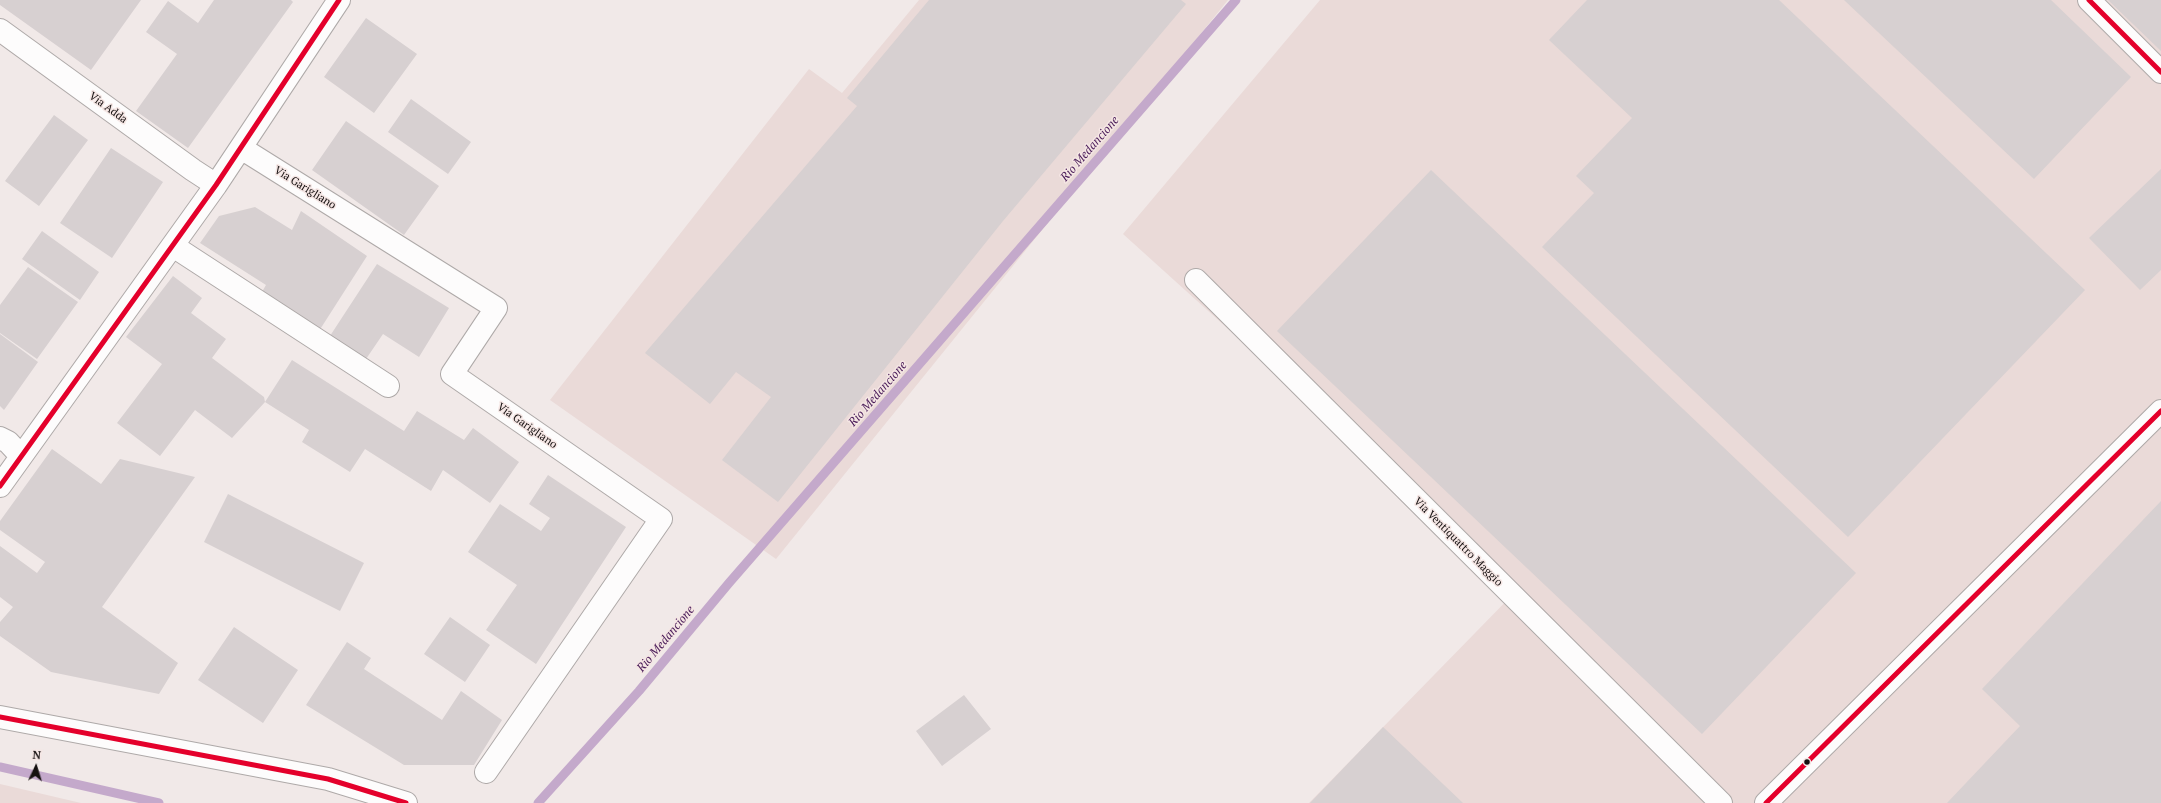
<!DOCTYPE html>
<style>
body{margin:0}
#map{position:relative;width:2161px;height:803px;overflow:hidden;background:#f1e9e8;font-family:"PT Serif",serif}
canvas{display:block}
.north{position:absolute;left:16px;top:747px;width:40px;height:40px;-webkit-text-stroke:3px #f5e6e4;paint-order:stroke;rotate:4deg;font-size:11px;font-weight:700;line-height:16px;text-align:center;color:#151010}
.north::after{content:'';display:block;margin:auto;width:14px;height:18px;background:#151010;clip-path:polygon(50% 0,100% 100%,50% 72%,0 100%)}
</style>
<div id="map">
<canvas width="2161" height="803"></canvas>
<div class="north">N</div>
</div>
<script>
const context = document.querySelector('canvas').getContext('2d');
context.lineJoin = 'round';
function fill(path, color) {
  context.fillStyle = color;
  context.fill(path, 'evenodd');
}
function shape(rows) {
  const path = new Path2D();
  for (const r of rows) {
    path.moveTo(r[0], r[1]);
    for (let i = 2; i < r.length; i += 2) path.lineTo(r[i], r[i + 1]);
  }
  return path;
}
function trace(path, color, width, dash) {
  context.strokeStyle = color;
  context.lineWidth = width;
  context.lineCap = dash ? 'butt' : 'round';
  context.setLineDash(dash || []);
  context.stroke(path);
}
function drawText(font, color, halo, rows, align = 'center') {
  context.font = font + ' "PT Serif",serif';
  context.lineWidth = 3;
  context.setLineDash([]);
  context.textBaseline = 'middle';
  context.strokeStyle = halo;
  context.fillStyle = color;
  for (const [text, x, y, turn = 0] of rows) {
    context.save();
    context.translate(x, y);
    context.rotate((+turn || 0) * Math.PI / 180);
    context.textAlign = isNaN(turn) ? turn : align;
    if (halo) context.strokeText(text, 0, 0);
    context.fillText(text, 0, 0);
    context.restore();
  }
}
const built = shape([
 [919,0,1228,0,776,559,550,400,809,69,842,93],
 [1320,0,2161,0,2161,803,1309,803,1517,590,1123,234],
 [0,784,81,803,0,803]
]);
const stream = shape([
 [0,767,159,803],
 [538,803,639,691,729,583,1236,0]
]);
const building = shape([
 [0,0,141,0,91,70,0,5],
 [214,0,291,0,293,2,188,148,136,111,177,54,146,32,168,1,198,23],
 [929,0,1181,0,1186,4,1003,221,778,502,722,460,771,397,736,372,710,404,645,353,857,106,847,98],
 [1587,0,1779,0,2085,290,1848,537,1542,247,1594,193,1576,176,1632,118,1549,40],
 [1844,0,2051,0,2131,77,2034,179],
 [2108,0,2161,0,2161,51],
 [366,18,417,54,374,113,324,77],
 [411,99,471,142,448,174,388,132],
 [54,115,88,140,39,206,5,181],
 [346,121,439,186,404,235,312,170],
 [111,148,163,182,112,258,60,223],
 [2161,169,2161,270,2140,290,2089,238],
 [1431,170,1856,573,1702,734,1277,331],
 [255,207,292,230,301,211,367,256,319,331,259,297,266,285,200,243,219,216],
 [42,231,99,272,80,300,22,259],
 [377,264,449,308,419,357,383,334,364,362,328,339],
 [28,267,78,302,37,359,0,333,0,305],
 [173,276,202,298,191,313,226,339,212,358,264,397,265,402,232,438,195,410,160,456,117,423,162,364,126,337],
 [0,334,38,362,4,410,0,406],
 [292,360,404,431,417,411,464,440,473,428,519,462,490,503,443,470,431,491,365,449,350,472,302,442,309,430,265,402],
 [52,449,101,484,120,459,195,477,102,607,178,663,159,694,51,672,0,636,0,622,13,607,0,597,0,546,37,573,45,562,0,530,0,521],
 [548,475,626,527,536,664,486,630,517,585,468,552,500,504,541,531,550,518,529,504],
 [228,494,364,563,340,611,204,542],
 [2161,501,2161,803,1947,803,2020,726,1982,689],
 [450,617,490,645,465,682,424,654],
 [234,627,298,670,263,723,198,680],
 [347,642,371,658,364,669,442,720,461,691,502,720,474,765,404,765,306,705],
 [964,695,991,729,942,766,916,731],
 [1383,727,1463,803,1310,803]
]);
const minor = shape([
 [2089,0,2161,72],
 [0,30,193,170,216,185],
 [241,148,496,308,452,374,661,519,486,772],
 [173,246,388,386],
 [1196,280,1721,803],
 [0,438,8,442,21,456],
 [0,486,216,185,339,0],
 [1766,803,2161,411]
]);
const tertiary = shape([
 [0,717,328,779,406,803]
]);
const bus1 = shape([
 [2089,0,2161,72],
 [0,486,216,185,339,0],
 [0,717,328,779,406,803],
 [1766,803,2161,411]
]);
const markers = [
 [1807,762,3.5,"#151010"]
];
const streetNames = [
 ["Via Adda",108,108,36],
 ["Via Garigliano",305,188,32],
 ["Via Garigliano",527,426,35],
 ["Via Ventiquattro Maggio",1458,542,45]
];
const waterNames = [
 ["Rio Medancione",1090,149,-49],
 ["Rio Medancione",878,394,-49],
 ["Rio Medancione",666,639,-50]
];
fill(built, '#eadad8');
trace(stream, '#c4a9cb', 9);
fill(building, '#d7d0d1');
trace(minor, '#aea9a8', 24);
trace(tertiary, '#aea9a8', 24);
trace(minor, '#fdfcfc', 22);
trace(tertiary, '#fdfcfc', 22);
trace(bus1, '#e4002b', 5);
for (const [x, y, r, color] of markers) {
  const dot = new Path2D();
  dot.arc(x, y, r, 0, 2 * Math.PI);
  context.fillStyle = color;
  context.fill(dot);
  trace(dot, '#f5e6e4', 1.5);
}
drawText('11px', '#151010', '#f5e6e4', streetNames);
drawText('italic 12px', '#491b58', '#f5e6e4', waterNames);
</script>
